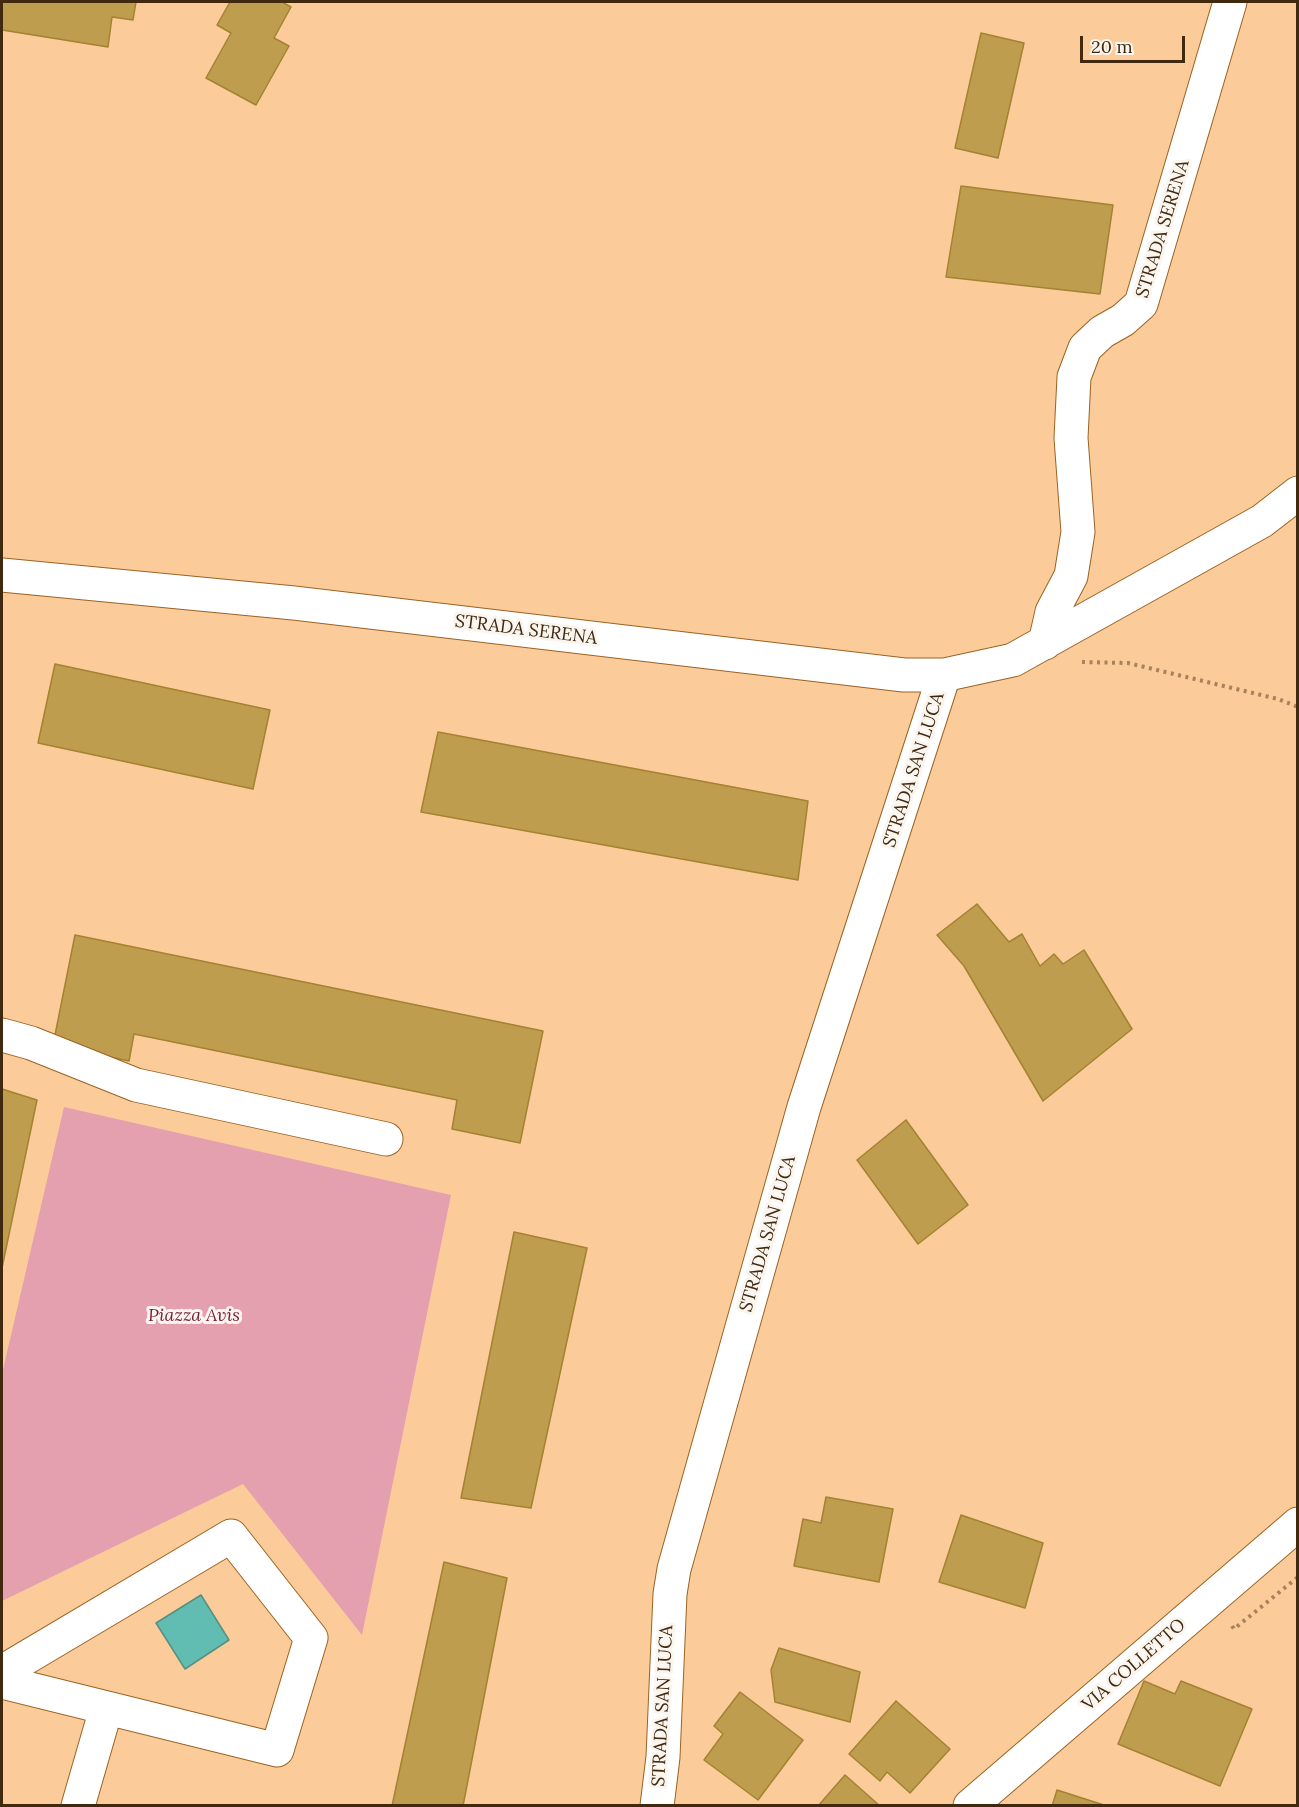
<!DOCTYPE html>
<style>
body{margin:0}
#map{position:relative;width:1299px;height:1807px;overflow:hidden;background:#fccb9a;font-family:Lora,serif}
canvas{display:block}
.frame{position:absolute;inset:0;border:3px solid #41290f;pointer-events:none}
.scale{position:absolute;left:1080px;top:36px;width:105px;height:27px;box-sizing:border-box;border:3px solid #41290f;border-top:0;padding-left:8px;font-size:18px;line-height:21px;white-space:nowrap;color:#41290f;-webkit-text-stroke:4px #fbf5ef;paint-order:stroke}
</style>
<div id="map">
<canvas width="1299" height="1807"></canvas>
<div class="frame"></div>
<div class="scale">20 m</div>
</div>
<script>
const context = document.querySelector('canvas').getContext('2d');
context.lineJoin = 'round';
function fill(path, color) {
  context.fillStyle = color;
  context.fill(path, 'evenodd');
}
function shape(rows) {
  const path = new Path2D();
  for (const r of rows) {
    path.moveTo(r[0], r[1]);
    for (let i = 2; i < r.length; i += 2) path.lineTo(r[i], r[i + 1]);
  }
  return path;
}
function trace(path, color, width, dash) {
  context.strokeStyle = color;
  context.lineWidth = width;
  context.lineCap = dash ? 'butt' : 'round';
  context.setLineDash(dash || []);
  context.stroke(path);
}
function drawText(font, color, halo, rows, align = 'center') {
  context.font = font + ' Lora,serif';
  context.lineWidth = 6;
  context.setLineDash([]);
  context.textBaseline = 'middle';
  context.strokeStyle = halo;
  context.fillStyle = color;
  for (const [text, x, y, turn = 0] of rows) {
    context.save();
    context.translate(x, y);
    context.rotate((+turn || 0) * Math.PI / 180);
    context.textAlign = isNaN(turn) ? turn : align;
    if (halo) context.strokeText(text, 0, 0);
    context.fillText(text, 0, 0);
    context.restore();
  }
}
const green = shape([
 [64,1107,451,1195,362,1635,243,1484,2,1601,2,1374]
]);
const water = shape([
 [201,1595,229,1640,185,1669,156,1623,201,1595]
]);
const building = shape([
 [2,2,136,2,133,20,112,17,108,47,2,30,2,2],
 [230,2,282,2,291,7,274,38,289,46,256,105,206,78,231,33,217,25,230,2],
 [981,33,1024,43,998,158,955,148,981,33],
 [961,186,1113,205,1100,294,946,277,961,186],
 [55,664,270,710,253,789,38,743,55,664],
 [438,732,808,801,798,880,421,812,438,732],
 [977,904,1009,942,1022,934,1040,966,1054,954,1063,964,1084,950,1132,1029,1043,1101,964,966,937,935,977,904],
 [75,935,543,1031,520,1143,452,1129,457,1100,134,1034,129,1061,53,1045,75,935],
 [2,1089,37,1100,2,1268,2,1089],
 [906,1120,968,1205,918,1244,857,1160,906,1120],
 [514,1232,587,1248,531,1508,461,1498,514,1232],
 [826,1497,893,1509,879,1582,794,1566,803,1519,821,1523,826,1497],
 [961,1515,1043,1543,1025,1608,939,1582,961,1515],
 [444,1562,507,1578,463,1806,392,1806,444,1562],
 [779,1648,860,1672,850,1722,775,1702,771,1670,779,1648],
 [1144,1681,1175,1694,1181,1681,1252,1709,1220,1786,1118,1744,1144,1681],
 [740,1692,803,1740,758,1800,704,1760,723,1734,714,1726,740,1692],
 [896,1701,950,1749,910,1793,887,1772,880,1781,849,1754,896,1701],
 [845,1775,880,1806,818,1806,845,1775],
 [1057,1790,1107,1806,1052,1806,1057,1790]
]);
const path = shape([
 [1082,662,1128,663,1278,699,1298,707],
 [1232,1626,1234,1629,1298,1577]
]);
const minor = shape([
 [2,575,294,603,904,675,944,675,1013,660,1262,521,1298,493],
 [1045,643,1052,612,1071,576,1078,532,1071,438,1074,377,1085,348,1102,332,1123,320,1141,304,1230,2],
 [2,1035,31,1043,136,1085,386,1139],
 [2,1672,231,1536,311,1638,277,1750,2,1682],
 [78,1806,106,1709],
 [657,1806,663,1757,670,1594,674,1569,804,1107,944,675],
 [970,1806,1298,1524]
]);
const streetNames = [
 ["STRADA SERENA",1163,229,-73],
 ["STRADA SERENA",526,630,7],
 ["STRADA SAN LUCA",914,770,-72],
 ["STRADA SAN LUCA",768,1234,-74],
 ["VIA COLLETTO",1134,1665,-41],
 ["STRADA SAN LUCA",663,1706,-87]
];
const parkNames = [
 ["Piazza Avis",194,1316]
];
fill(green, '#e4a0ae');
fill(water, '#61bcb2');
trace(water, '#579081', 1.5);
fill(building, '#bf9d4e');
trace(building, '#a48232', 1.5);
trace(minor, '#9a6322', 35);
trace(path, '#a8825c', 4, [3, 4.5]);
trace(minor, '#fff', 33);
drawText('18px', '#41290f', '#fbf5ef', streetNames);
drawText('italic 18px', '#741f3a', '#fbf5ef', parkNames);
</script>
